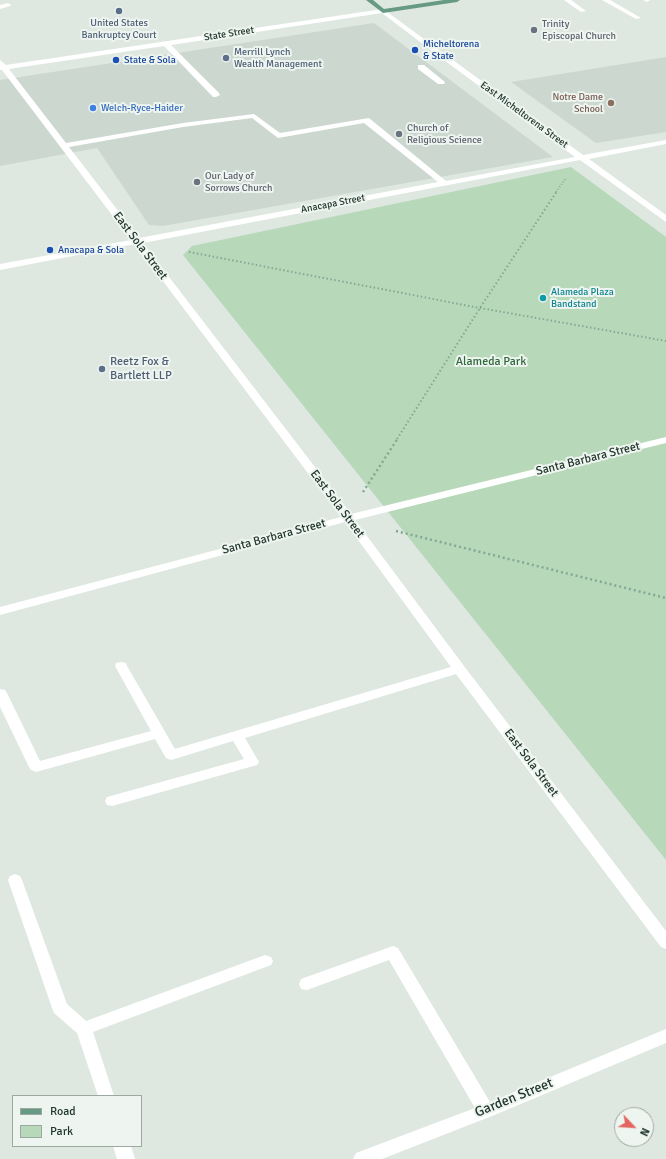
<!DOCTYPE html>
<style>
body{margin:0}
#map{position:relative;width:666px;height:1159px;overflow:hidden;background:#dee8e1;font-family:Signika,sans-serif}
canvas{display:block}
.legend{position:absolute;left:12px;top:1095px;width:130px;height:52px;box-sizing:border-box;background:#eef5f0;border:1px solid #9ca9a2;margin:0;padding:5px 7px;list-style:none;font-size:12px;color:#21362c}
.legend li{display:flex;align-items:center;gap:8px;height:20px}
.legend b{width:20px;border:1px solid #9ca9a2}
.north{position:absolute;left:614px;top:1107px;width:40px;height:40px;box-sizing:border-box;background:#eef5f0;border:1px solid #9ca9a2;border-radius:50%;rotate:115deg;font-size:11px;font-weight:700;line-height:16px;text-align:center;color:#21362c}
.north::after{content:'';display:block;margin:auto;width:14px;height:18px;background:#e4655f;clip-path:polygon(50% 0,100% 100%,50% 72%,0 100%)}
</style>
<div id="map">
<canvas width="666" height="1159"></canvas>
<ul class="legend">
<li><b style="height:5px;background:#669a82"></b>Road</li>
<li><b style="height:11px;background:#b8d8ba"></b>Park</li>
</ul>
<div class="north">N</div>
</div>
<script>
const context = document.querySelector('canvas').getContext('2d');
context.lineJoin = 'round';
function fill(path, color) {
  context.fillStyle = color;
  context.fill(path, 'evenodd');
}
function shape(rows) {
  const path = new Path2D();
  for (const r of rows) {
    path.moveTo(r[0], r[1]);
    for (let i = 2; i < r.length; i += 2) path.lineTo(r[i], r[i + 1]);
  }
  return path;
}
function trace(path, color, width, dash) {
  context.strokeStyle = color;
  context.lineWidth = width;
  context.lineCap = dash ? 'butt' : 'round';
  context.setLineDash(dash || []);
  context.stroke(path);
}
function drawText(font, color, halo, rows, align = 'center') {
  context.font = font + ' Signika,sans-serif';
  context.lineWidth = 4;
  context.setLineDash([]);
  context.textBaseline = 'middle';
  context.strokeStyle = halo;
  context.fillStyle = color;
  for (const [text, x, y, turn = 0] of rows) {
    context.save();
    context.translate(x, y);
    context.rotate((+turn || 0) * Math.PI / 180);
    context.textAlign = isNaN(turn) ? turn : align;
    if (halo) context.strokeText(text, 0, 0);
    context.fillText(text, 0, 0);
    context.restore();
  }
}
const built = shape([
 [374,23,553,157,163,226,149,225,97,148,0,166,0,80],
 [666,57,666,132,596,143,511,82]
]);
const green = shape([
 [571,167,666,237,666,860,183,255,192,246]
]);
const pathFar2 = shape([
 [556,192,566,178]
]);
const pathFar1 = shape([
 [189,252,480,308,666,341],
 [397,439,480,308,557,191]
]);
const path = shape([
 [363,492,398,438],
 [396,531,666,598]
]);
const minor = shape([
 [564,0,571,0,586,11,581,12,564,0],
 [602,0,610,0,641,18,636,19,602,0],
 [643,0,650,0,647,2,643,0],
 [8,3,11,5,10,6,0,9,0,5,8,3],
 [383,9,583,155,666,140,666,144,589,159,666,215,666,222,580,160,143,243,351,514,666,437,666,443,355,520,464,666,666,931,666,949,661,947,456,674,245,738,259,762,257,765,112,806,107,805,105,801,107,797,244,759,233,741,171,760,166,758,155,739,36,772,31,770,29,767,0,707,0,689,5,690,7,693,40,761,151,731,115,666,116,663,121,662,126,663,127,666,175,749,451,667,345,522,0,615,0,607,341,517,135,244,0,270,0,264,131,240,2,70,0,70,0,60,6,65,383,9],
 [382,13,448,63,575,157,446,181,369,118,280,133,254,114,183,123,66,143,9,69,164,46,213,97,216,97,220,95,219,93,171,45,382,13],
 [252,118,278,138,364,123,438,182,139,238,69,147,183,127,252,118],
 [418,65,424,65,445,82,444,84,438,84,418,69,418,65],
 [15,874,20,876,22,880,67,1004,86,1021,265,955,271,957,273,961,271,965,93,1032,114,1096,98,1096,77,1033,54,1013,52,1008,8,880,10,876,15,874],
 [393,946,398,948,490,1102,666,1029,666,1043,492,1116,382,1159,353,1159,356,1153,475,1108,389,960,307,990,301,989,299,984,301,979,393,946],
 [113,1146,131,1146,135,1159,117,1159,113,1146]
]);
const major = shape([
 [366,0,373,0,384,9,444,0,460,0,457,2,383,13,366,0]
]);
const markers = [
 [119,11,4,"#5c6f8a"],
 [534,30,4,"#6b7280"],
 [415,50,4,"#1a4fb4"],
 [226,58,4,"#5c6f8a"],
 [116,60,4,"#1a4fb4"],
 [611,103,4,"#8d6e63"],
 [93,108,4,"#3f7fe0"],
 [399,134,4,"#6b7280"],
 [197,182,4,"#6b7280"],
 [50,250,4,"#1a4fb4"],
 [543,298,4,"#0f9aa8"],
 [102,369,4,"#5c6f8a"]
];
const farServicenames = [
 ["United States",119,23],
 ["Bankruptcy Court",119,35],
 ["Merrill Lynch",234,52,"left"],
 ["Wealth Management",234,64,"left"]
];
const farWorshipnames = [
 ["Trinity",542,24],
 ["Episcopal Church",542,36],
 ["Church of",407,128],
 ["Religious Science",407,140],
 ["Our Lady of",205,176],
 ["Sorrows Church",205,188]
];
const farStreetnames = [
 ["State Street",229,34,-9],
 ["East Micheltorena Street",524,115,36],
 ["Anacapa Street",333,204,-11]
];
const farTransitnames = [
 ["Micheltorena",423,44],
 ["& State",423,56],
 ["State & Sola",124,60],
 ["Anacapa & Sola",58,250]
];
const farEducationnames = [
 ["Notre Dame",603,97],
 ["School",603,109]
];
const farShopnames = [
 ["Welch-Ryce-Haider",101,108]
];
const farCulturenames = [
 ["Alameda Plaza",551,292],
 ["Bandstand",551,304]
];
const streetNames = [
 ["East Sola Street",140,246,53],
 ["Santa Barbara Street",588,459,-14],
 ["East Sola Street",337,504,53],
 ["Santa Barbara Street",274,537,-15],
 ["East Sola Street",531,763,53]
];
const serviceNames = [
 ["Reetz Fox &",110,362],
 ["Bartlett LLP",110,376]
];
const parkNames = [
 ["Alameda Park",491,362]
];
const nearStreetnames = [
 ["Garden Street",514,1098,-22]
];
fill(built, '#ccd7d0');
fill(green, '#b8d8ba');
trace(pathFar2, '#81a994', 1.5, [1, 2]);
trace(pathFar1, '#81a994', 2, [1.5, 2.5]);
trace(path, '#81a994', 2.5, [2, 3]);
fill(minor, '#fff');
fill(major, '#669a82');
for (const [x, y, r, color] of markers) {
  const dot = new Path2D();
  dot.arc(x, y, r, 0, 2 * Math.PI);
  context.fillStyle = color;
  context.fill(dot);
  trace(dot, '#eef5f0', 1.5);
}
drawText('10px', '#4e5e75', '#eef5f0', farServicenames);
drawText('10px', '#5b616d', '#eef5f0', farWorshipnames, 'left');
drawText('10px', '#21362c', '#eef5f0', farStreetnames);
drawText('10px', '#164399', '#eef5f0', farTransitnames, 'left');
drawText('10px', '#785e54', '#eef5f0', farEducationnames, 'right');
drawText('10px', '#366cbe', '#eef5f0', farShopnames, 'left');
drawText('10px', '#0d838f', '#eef5f0', farCulturenames, 'left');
drawText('12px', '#21362c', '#eef5f0', streetNames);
drawText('12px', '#4e5e75', '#eef5f0', serviceNames, 'left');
drawText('12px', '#2f683a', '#eef5f0', parkNames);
drawText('14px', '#21362c', '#eef5f0', nearStreetnames);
</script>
